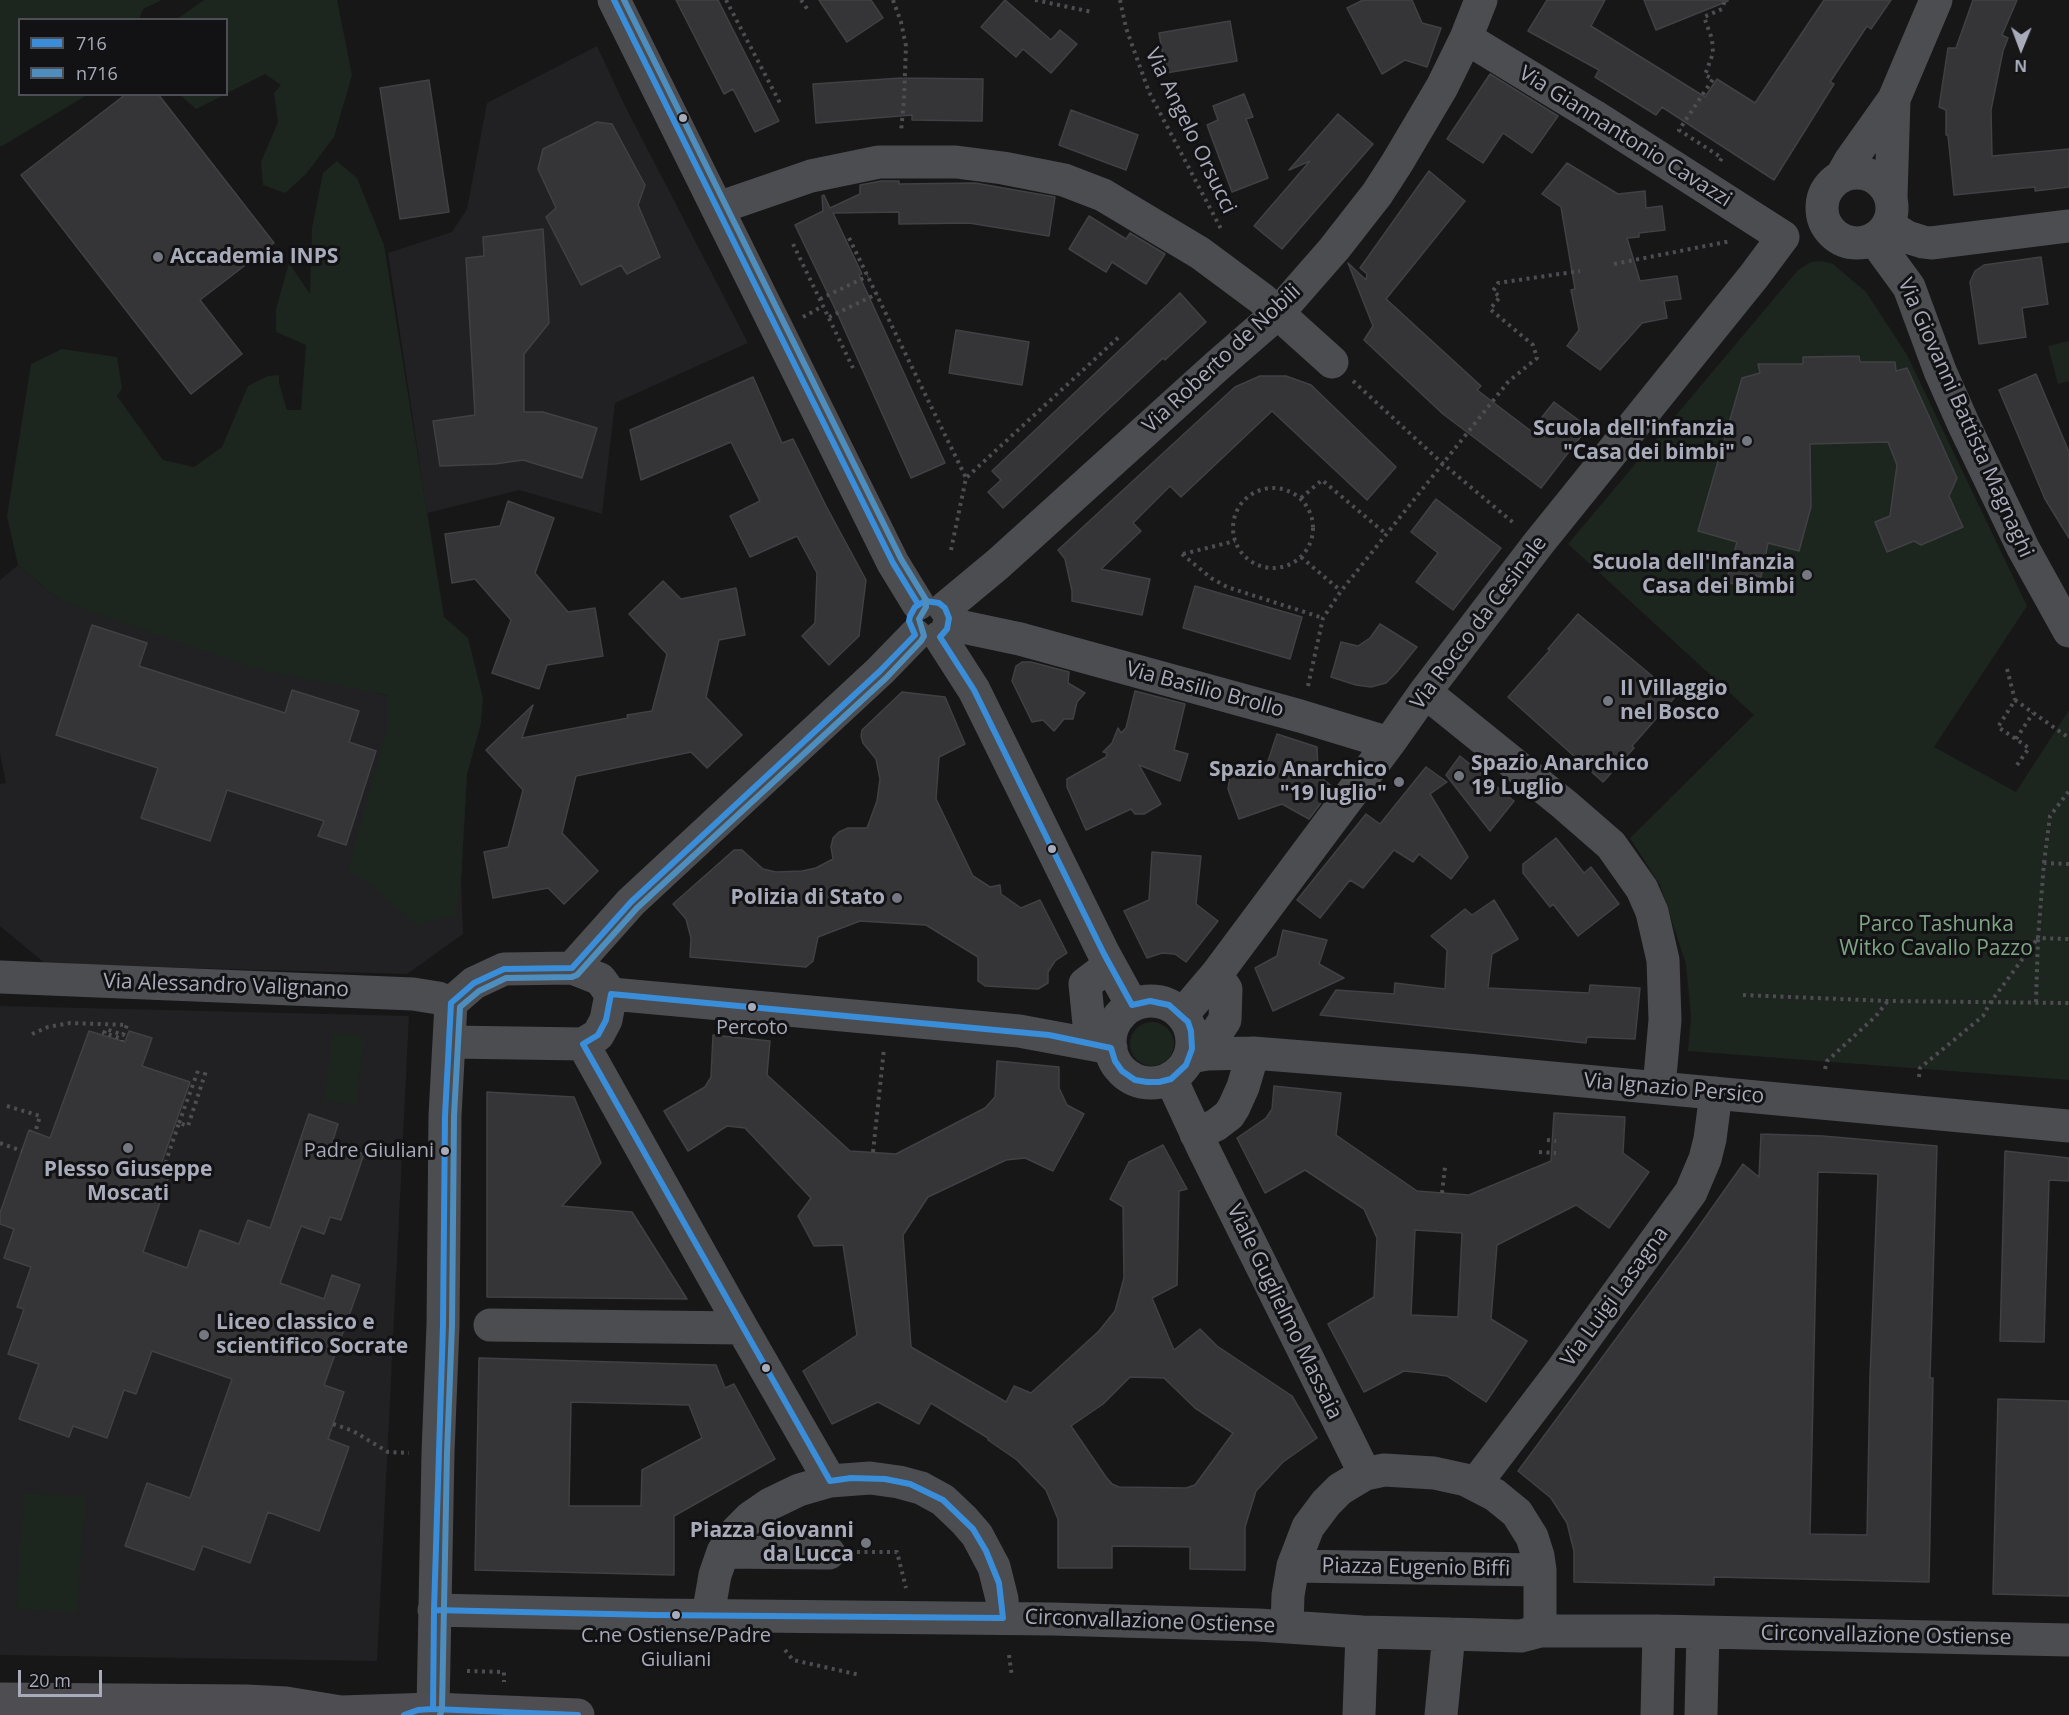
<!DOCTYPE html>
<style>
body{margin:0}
#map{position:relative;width:2069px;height:1715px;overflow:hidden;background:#171718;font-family:"Open Sans",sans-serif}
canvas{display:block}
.legend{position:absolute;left:18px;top:18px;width:210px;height:78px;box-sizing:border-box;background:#121114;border:2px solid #4e4f56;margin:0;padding:8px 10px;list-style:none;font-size:18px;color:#a8abb9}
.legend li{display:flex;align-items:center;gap:12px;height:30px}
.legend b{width:30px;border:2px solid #4e4f56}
.north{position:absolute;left:1991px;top:18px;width:60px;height:60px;-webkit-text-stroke:4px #121114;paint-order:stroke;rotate:181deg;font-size:16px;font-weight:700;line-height:24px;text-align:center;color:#a8abb9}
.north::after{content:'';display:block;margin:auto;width:21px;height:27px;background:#a8abb9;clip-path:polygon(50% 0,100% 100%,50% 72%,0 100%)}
.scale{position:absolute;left:18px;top:1670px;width:84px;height:27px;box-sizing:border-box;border:3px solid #a8abb9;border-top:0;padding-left:8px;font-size:18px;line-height:21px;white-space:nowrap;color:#a8abb9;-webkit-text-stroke:4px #121114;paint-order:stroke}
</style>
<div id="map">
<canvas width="2069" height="1715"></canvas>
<ul class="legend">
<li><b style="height:8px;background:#3a8dd9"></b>716</li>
<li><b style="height:8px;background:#4d8ebf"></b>n716</li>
</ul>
<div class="north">N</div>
<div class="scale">20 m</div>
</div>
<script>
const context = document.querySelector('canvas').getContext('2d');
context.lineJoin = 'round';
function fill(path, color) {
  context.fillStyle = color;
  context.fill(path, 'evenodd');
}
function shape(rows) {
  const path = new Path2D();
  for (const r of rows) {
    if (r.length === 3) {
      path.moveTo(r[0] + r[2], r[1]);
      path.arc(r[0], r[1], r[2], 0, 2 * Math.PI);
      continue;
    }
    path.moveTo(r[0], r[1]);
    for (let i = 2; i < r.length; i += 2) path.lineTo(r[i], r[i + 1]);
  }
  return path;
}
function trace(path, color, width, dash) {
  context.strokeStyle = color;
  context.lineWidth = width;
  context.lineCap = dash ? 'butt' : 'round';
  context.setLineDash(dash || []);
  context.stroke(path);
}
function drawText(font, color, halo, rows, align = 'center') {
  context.font = font + ' "Open Sans",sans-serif';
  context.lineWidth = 6;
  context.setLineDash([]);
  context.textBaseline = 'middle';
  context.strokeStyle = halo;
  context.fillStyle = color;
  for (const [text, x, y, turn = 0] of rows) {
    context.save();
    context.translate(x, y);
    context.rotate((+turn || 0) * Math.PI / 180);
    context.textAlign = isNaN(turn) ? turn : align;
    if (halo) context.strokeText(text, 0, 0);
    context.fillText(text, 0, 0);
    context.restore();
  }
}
const built = shape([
 [597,46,625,106,748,343,615,403,602,514,519,490,427,513,388,253,452,232,467,209,487,103],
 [18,565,60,601,481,723,467,774,461,880,463,934,407,974,46,964,0,926,0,784,6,783,0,753,0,580],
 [0,1006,409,1016,377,1661,0,1655]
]);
const green = shape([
 [0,0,162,0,143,9,139,19,20,20,20,94,87,95,2,146,0,146],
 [204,0,337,0,352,75,334,137,306,174,285,193,263,185,261,162,278,122,274,93,281,85,265,74,227,93,226,20,177,19],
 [180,95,224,95,196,109],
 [337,161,357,178,384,245,444,617,468,638,483,698,481,723,467,774,461,880,455,916,416,925,372,886,348,870,388,724,387,695,259,670,60,601,18,565,7,516,31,364,62,349,117,357,122,388,117,396,163,460,194,467,222,447,248,386,268,376,279,375,279,383,287,410,301,410,306,345,276,332,276,309,289,263,310,294,312,228,323,173],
 [1822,261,1833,264,1866,292,1907,355,2027,606,1934,747,2016,792,2069,710,2069,1080,1688,1051,1691,1017,1686,964,1660,885,1630,838,1754,715,1568,544,1798,270,1811,262],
 [1859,356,1860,362,1894,362,1896,371,1907,369,1957,477,1949,496,1962,527,1921,545,1914,541,1887,551,1876,523,1890,516,1897,465,1876,412,1785,419,1793,509,1810,513,1799,551,1768,543,1761,576,1754,575,1750,587,1726,582,1737,542,1699,530,1742,378,1760,373,1758,364,1803,364,1803,357],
 [2069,341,2069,381,2058,384,2048,346],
 [1152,1044,22],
 [333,1033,365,1037,355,1105,324,1101],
 [24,1493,85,1497,77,1613,16,1609]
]);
const building = shape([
 [676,0,718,0,779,121,755,132,733,89,724,94,676,0],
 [819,0,871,0,883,18,847,42,819,0],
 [1005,0,1051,40,1060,30,1077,44,1051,73,1023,49,1016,57,981,27,1005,0],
 [1363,0,1412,0,1422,23,1441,28,1427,67,1405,60,1382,74,1347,8,1363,0],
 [1547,0,1605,0,1591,26,1705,97,1717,79,1755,103,1824,0,1891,0,1871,29,1867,26,1830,82,1834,84,1774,180,1662,107,1656,115,1595,77,1599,70,1528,31,1547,0],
 [1644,0,1728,0,1728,1,1656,30,1644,0],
 [1973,0,2017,0,2002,35,2008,38,2003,51,1991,110,1992,156,2069,149,2069,187,2035,191,2035,187,1954,195,1948,135,1946,135,1946,110,1939,107,1948,48,1956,48,1973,0],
 [1230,21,1237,61,1166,73,1159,33,1230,21],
 [1490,74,1558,116,1532,153,1503,133,1483,163,1447,139,1490,74],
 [901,78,983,79,982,121,912,120,912,115,816,123,813,84,901,78],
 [429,80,449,212,400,219,380,88,429,80],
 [126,94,158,94,274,243,200,300,242,354,191,394,21,175,126,94],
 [1244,94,1253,117,1246,119,1268,178,1232,192,1207,125,1218,120,1213,106,1244,94],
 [1071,110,1138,135,1126,170,1059,145,1071,110],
 [1338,114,1373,144,1282,249,1254,226,1310,161,1289,170,1338,114],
 [597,122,612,124,645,185,638,205,660,257,627,274,621,265,581,285,546,217,556,208,538,169,543,149,597,122],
 [1567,163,1618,194,1645,191,1646,208,1662,206,1665,230,1639,233,1639,237,1627,238,1640,281,1677,276,1681,299,1664,301,1667,318,1642,323,1600,370,1567,346,1579,330,1571,290,1575,289,1561,207,1542,194,1567,163],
 [1429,171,1465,201,1386,299,1481,386,1477,390,1531,431,1554,402,1588,427,1541,488,1443,414,1364,340,1373,326,1348,263,1366,280,1367,274,1360,268,1429,171],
 [881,181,899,181,899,184,975,183,1055,197,1049,236,969,223,899,224,899,212,833,213,862,274,859,275,945,463,911,478,839,317,795,225,823,211,822,196,824,195,830,208,860,194,860,185,881,181],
 [1089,216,1126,239,1130,233,1165,254,1146,284,1112,262,1106,272,1069,249,1089,216],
 [543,229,549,323,524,354,524,412,543,412,597,428,582,478,523,460,495,464,440,466,433,421,475,415,466,258,484,256,483,237,543,229],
 [2041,257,2048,304,2022,308,2026,337,1979,344,1970,282,1975,271,1984,265,2041,257],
 [1180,293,1206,322,1165,360,1163,358,1003,508,988,492,1001,480,992,471,1180,293],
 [956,330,1029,342,1022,385,949,373,956,330],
 [1859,356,1860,362,1895,362,1896,371,1907,368,1957,478,1949,496,1963,527,1921,545,1914,541,1887,552,1875,522,1890,516,1897,465,1888,442,1810,444,1811,507,1799,551,1768,543,1761,577,1754,575,1750,588,1726,582,1737,542,1698,531,1742,378,1760,373,1758,364,1803,364,1803,357,1859,356],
 [2036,374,2069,452,2069,538,2045,499,1999,390,2036,374],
 [1260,376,1286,376,1311,385,1396,467,1367,500,1272,411,1181,497,1170,486,1133,523,1141,531,1101,569,1150,579,1142,615,1072,601,1072,591,1065,559,1058,550,1235,387,1260,376],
 [753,377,782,443,793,439,826,506,866,580,859,636,829,665,802,636,815,623,817,573,797,536,750,557,730,516,760,501,731,442,641,480,630,430,753,377],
 [1436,499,1501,548,1453,610,1416,582,1438,553,1411,532,1436,499],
 [508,501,554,518,535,573,568,612,595,608,603,656,547,665,539,689,492,673,511,620,475,579,452,583,445,534,500,526,508,501],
 [663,581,681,599,736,588,745,635,719,640,706,697,742,735,707,768,691,752,576,776,562,833,598,871,564,904,548,888,493,898,484,852,508,847,523,790,486,750,533,705,522,738,628,718,627,715,652,711,667,654,629,614,663,581],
 [1195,586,1302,617,1290,659,1183,628,1195,586],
 [1578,614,1676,696,1632,746,1634,748,1603,782,1508,697,1550,650,1548,649,1578,614],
 [1380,624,1417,647,1396,673,1386,683,1371,687,1356,685,1331,677,1341,642,1358,646,1370,638,1380,624],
 [92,625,147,643,139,666,285,713,292,690,359,711,349,742,376,751,346,845,318,836,324,821,227,790,210,841,141,818,158,768,56,735,92,625],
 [1022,662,1031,662,1069,672,1068,683,1085,693,1077,702,1073,719,1064,719,1054,731,1043,720,1032,722,1012,681,1016,666,1022,662],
 [1135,691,1185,704,1174,750,1188,754,1180,781,1139,765,1161,804,1144,814,1135,814,1131,809,1086,830,1067,787,1067,779,1106,757,1107,753,1103,752,1112,743,1118,728,1121,733,1126,728,1135,691],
 [902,692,945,697,965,744,939,757,936,799,973,876,990,887,1000,885,1001,894,1021,908,1040,900,1067,953,1055,961,1048,972,1048,983,1038,989,985,986,978,981,978,957,926,925,860,921,818,937,813,961,806,967,690,957,691,938,686,919,673,904,734,850,742,850,763,869,776,872,802,871,816,868,833,859,831,847,833,838,839,832,848,828,867,828,877,801,880,779,876,759,863,743,861,736,862,730,902,692],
 [1277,734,1317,747,1318,771,1324,780,1333,787,1309,819,1282,804,1239,819,1228,789,1230,776,1267,764,1277,734],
 [1460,756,1514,801,1490,831,1446,775,1460,756],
 [1426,767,1447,782,1430,794,1468,857,1451,879,1419,854,1413,862,1394,850,1363,888,1350,880,1320,918,1297,900,1366,814,1380,824,1426,767],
 [1556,838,1584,873,1591,867,1619,904,1578,936,1553,904,1550,907,1523,873,1523,864,1556,838],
 [1152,852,1201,856,1196,904,1218,921,1186,962,1175,954,1162,953,1147,958,1124,911,1149,900,1152,852],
 [1494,900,1518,939,1492,954,1488,988,1589,993,1590,985,1640,988,1635,1039,1587,1037,1586,1043,1320,1015,1336,990,1394,994,1395,983,1445,989,1447,950,1431,936,1465,909,1472,915,1494,900],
 [1283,930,1327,940,1319,964,1344,978,1273,1011,1255,968,1277,956,1283,930],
 [89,1031,125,1042,129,1031,152,1038,142,1066,190,1082,158,1173,169,1176,143,1252,187,1268,200,1230,239,1244,248,1220,270,1228,309,1114,338,1124,332,1143,364,1154,341,1220,330,1217,324,1234,301,1226,280,1283,324,1299,332,1275,360,1285,324,1385,344,1392,328,1439,349,1447,319,1531,268,1512,250,1563,203,1546,194,1570,125,1546,147,1483,190,1498,232,1379,152,1351,136,1394,124,1390,107,1438,73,1426,69,1437,19,1419,39,1364,8,1354,24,1309,17,1307,31,1267,4,1258,14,1229,0,1224,0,1213,29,1130,50,1138,89,1031],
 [713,1035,770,1041,767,1075,850,1151,896,1154,985,1108,995,1097,997,1061,1059,1067,1059,1088,1067,1105,1084,1114,1053,1171,1025,1158,1006,1160,928,1197,903,1235,911,1347,1006,1402,1014,1386,1031,1393,1099,1331,1115,1311,1124,1278,1123,1207,1110,1199,1129,1162,1163,1145,1187,1189,1179,1191,1177,1285,1152,1298,1174,1350,1200,1329,1217,1346,1292,1396,1317,1438,1283,1462,1256,1491,1245,1527,1245,1570,1190,1569,1190,1547,1112,1546,1112,1568,1058,1568,1058,1519,1046,1490,1017,1460,988,1440,988,1438,931,1403,919,1424,878,1402,832,1424,803,1371,857,1335,843,1245,814,1246,798,1216,811,1198,745,1128,727,1126,688,1151,664,1111,705,1087,711,1077,713,1035],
 [1130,1377,1164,1378,1195,1408,1233,1433,1195,1485,1186,1488,1119,1487,1112,1484,1106,1477,1071,1426,1103,1404,1130,1377],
 [1274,1086,1341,1093,1336,1135,1417,1191,1469,1195,1551,1161,1554,1113,1625,1117,1623,1153,1649,1172,1609,1228,1576,1205,1497,1245,1491,1319,1527,1341,1486,1402,1447,1376,1424,1373,1404,1371,1364,1392,1328,1324,1374,1297,1377,1238,1364,1209,1305,1170,1265,1193,1237,1138,1266,1118,1272,1109,1274,1086],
 [1415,1230,1462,1233,1458,1317,1411,1315,1415,1230],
 [487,1092,574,1097,601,1163,562,1206,632,1212,687,1299,487,1297,487,1092],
 [1761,1134,1823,1136,1937,1146,1930,1378,1933,1378,1929,1582,1714,1577,1714,1585,1574,1582,1574,1551,1567,1523,1551,1498,1518,1471,1690,1239,1743,1164,1759,1177,1761,1134],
 [1818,1172,1878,1174,1870,1377,1867,1535,1810,1534,1818,1172],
 [2005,1151,2069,1158,2069,1181,2049,1180,2044,1342,2000,1341,2005,1151],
 [479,1358,716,1365,725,1388,734,1384,775,1459,674,1516,674,1575,475,1570,479,1358],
 [571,1402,689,1405,702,1438,642,1470,641,1506,569,1506,571,1402],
 [1998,1399,2069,1401,2069,1596,1993,1594,1998,1399]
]);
const path = shape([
 [726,0,781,105],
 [801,0,808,10],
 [893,0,901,22,906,46,904,99,901,132],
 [1035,0,1092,12],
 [1120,0,1126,28,1149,92,1221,229],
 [1720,161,1722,158,1679,130,1713,79,1705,75,1713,53,1712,39,1704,17,1722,9,1725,0],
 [849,238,966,478],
 [793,244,853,368],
 [1614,264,1731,241],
 [820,299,868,276],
 [803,317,823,306],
 [829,317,877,294],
 [1353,381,1442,463,1516,525],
 [1273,528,40],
 [1301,498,1322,480,1386,534],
 [951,550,966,478,1121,335],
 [1182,554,1211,578,1227,587,1323,618],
 [1183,554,1235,541],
 [1301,557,1341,591],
 [2007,669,2015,700],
 [1308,686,1323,618,1341,591,1508,382,1537,358,1533,345,1490,309,1500,297,1493,291,1498,283,1580,271],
 [2016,739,2033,713],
 [2017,765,2029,748,1998,727,2015,700,2069,738],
 [2044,863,2050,816,2069,791],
 [2069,864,2044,863,2038,938,2069,939],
 [1743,995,1887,1001,2069,1003],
 [32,1034,48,1027,70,1023,127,1025,123,1035,106,1029,104,1033,122,1039,122,1041],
 [1825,1069,1827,1061,1876,1016,1887,1002],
 [1919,1077,1920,1068,1983,1016,1990,1003,2038,938,2036,1002],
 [7,1106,40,1116,35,1133],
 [179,1123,199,1068],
 [1547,1140,1556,1141],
 [0,1143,22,1151],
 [873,1152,884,1049],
 [1539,1152,1556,1153],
 [163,1170,179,1123,188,1126,206,1071],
 [1442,1193,1445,1167],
 [333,1424,353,1431,388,1452,409,1453],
 [857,1552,897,1552,906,1588],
 [785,1650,793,1660,860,1675],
 [1009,1655,1012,1677],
 [467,1671,504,1672,504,1682]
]);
const minor = shape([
 [614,0,893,563,918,604],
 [1466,38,1594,116,1783,237],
 [1857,208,35],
 [1841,177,1850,161,1894,99,1936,0],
 [1891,197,1894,99],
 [718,208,811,176,879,162,956,162,1003,168,1064,180,1103,195,1200,253,1262,299,1332,362],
 [1888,225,1907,237,1923,242,1931,243,2069,226],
 [1874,239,1909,287,1940,371,1963,423,2023,548,2069,631],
 [945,608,998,564,1217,366,1278,313,1334,249,1377,194,1397,163,1442,87,1466,38,1481,0],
 [949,624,1020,639,1300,716,1389,743],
 [940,637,974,690,1104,954,1132,1005],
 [1425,692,1565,805,1611,845,1642,889,1652,912,1663,960,1665,1020,1659,1088],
 [572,968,631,902,880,671,915,635],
 [0,977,413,994,438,998,451,1003],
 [611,994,1019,1031,1111,1048],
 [1151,1042,41],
 [1182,1015,1216,975,1389,743,1425,692,1538,544,1754,276,1783,237],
 [583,1044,742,1328,830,1481],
 [1091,1044,1085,984,1110,965],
 [1192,1049,1217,1032,1225,1020,1226,989,1216,975],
 [1190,1057,1207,1054,1253,1053,1466,1070,2069,1126],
 [1171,1079,1204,1150,1365,1474],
 [1196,1134,1216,1125,1229,1115,1234,1107,1243,1087,1253,1053],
 [490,1325,742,1328],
 [1476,1483,1562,1370,1691,1192,1705,1159,1710,1139,1716,1093],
 [723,1552,829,1553],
 [1293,1566,1540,1570],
 [434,1610,653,1615,1052,1619,1258,1625,1362,1632,1449,1634,1521,1636,1540,1631,1659,1631,2069,1640],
 [708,1615,715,1575,723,1552,737,1531,751,1517,770,1504,799,1490,830,1481,870,1478,899,1482,921,1488,943,1500,964,1520,977,1535,994,1567,1002,1599,1003,1618],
 [1287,1626,1288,1595,1293,1566,1308,1527,1326,1503,1340,1489,1365,1474,1384,1470,1434,1473,1466,1480,1495,1495,1517,1513,1532,1537,1538,1556,1540,1570,1540,1631],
 [433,1709,438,1453,443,1325,445,1116,451,1003,474,983,504,969,572,968,600,979,611,994,606,1020,598,1035,583,1044,450,1042],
 [1359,1715,1362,1632],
 [1441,1715,1449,1634],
 [1657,1715,1659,1631],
 [1701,1715,1703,1632]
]);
const major = shape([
 [0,1699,246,1701,286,1703,341,1712,433,1709,578,1715]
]);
const bus1 = shape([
 [614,0,893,563,918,604],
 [925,601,939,603,945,608,949,618,947,629,940,637,974,690,1104,954,1132,1005,1150,1001,1169,1005,1188,1022,1191,1031,1192,1049,1186,1065,1171,1079,1159,1082,1147,1082,1135,1080,1122,1071,1115,1061,1111,1048,1049,1035,611,994,606,1020,598,1035,583,1044,830,1481,851,1478,885,1479,910,1484,943,1500,973,1529,986,1551,999,1583,1003,1618,653,1615,434,1610,443,1325,445,1116,451,1003,474,983,504,969,572,968,631,902,880,671,915,635,909,621,910,616,915,607,925,601],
 [433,1709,434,1610],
 [404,1715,418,1710,433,1709,578,1715]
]);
const bus2 = shape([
 [440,1715,442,1709,447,1453,452,1325,454,1116,460,1007,479,991,506,978,572,977,577,975,637,908,886,678,921,641,924,636,919,619,926,607,926,600,901,559,624,0]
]);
const markers = [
 [683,118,5,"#a8abb9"],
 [158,257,6,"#757781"],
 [1747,441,6,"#757781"],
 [1807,575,6,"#757781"],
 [1608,701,6,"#757781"],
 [1459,776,6,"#757781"],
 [1399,782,6,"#757781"],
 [1052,849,5,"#a8abb9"],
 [897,898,6,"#757781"],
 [752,1007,5,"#a8abb9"],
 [128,1148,6,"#757781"],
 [445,1151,5,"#a8abb9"],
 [204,1335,6,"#757781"],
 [766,1368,5,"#a8abb9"],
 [866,1543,6,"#757781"],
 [676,1615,5,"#a8abb9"]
];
const busNames = [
 ["Percoto",752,1028],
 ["Padre Giuliani",434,1151,"right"],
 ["C.ne Ostiense/Padre",676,1636],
 ["Giuliani",676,1660]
];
const streetNames = [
 ["Via Angelo Orsucci",1190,131,64],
 ["Via Giannantonio Cavazzi",1625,137,32],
 ["Via Roberto de Nobili",1222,359,-43],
 ["Via Giovanni Battista Magnaghi",1965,418,66],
 ["Via Rocco da Cesinale",1479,623,-53],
 ["Via Basilio Brollo",1205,690,15],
 ["Via Alessandro Valignano",226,986,2],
 ["Via Ignazio Persico",1674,1089,5],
 ["Via Luigi Lasagna",1615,1297,-54],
 ["Viale Guglielmo Massaia",1284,1312,64],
 ["Piazza Eugenio Biffi",1416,1568,1],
 ["Circonvallazione Ostiense",1150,1622,2],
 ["Circonvallazione Ostiense",1886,1636,1]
];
const poiNames = [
 ["Accademia INPS",170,257,"left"],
 ["Scuola dell'infanzia",1735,429],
 ["\"Casa dei bimbi\"",1735,453],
 ["Scuola dell'Infanzia",1795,563],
 ["Casa dei Bimbi",1795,587],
 ["Il Villaggio",1620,689,"left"],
 ["nel Bosco",1620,713,"left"],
 ["Spazio Anarchico",1471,764,"left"],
 ["19 Luglio",1471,788,"left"],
 ["Spazio Anarchico",1387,770],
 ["\"19 luglio\"",1387,794],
 ["Polizia di Stato",885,898],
 ["Plesso Giuseppe",128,1170,"center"],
 ["Moscati",128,1194,"center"],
 ["Liceo classico e",216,1323,"left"],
 ["scientifico Socrate",216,1347,"left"],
 ["Piazza Giovanni",854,1531],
 ["da Lucca",854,1555]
];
const parkNames = [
 ["Parco Tashunka",1936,925],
 ["Witko Cavallo Pazzo",1936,949]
];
fill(built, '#212124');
fill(green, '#1d251f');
fill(building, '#353537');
trace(building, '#404144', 1.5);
trace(path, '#4d4d52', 4, [3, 4.5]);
trace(minor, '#4b4d51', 33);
trace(major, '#4e4e52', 33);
trace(bus1, '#3a8dd9', 6);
trace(bus2, '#4d8ebf', 6);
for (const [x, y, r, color] of markers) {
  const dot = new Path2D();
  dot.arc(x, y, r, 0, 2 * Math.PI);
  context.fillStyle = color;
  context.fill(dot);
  trace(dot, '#121114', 2);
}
drawText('20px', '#a8abb9', '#121114', busNames);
drawText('21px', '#a8abb9', '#121114', streetNames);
drawText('bold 21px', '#a8abb9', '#121114', poiNames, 'right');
drawText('21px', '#7ea584', '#121114', parkNames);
</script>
